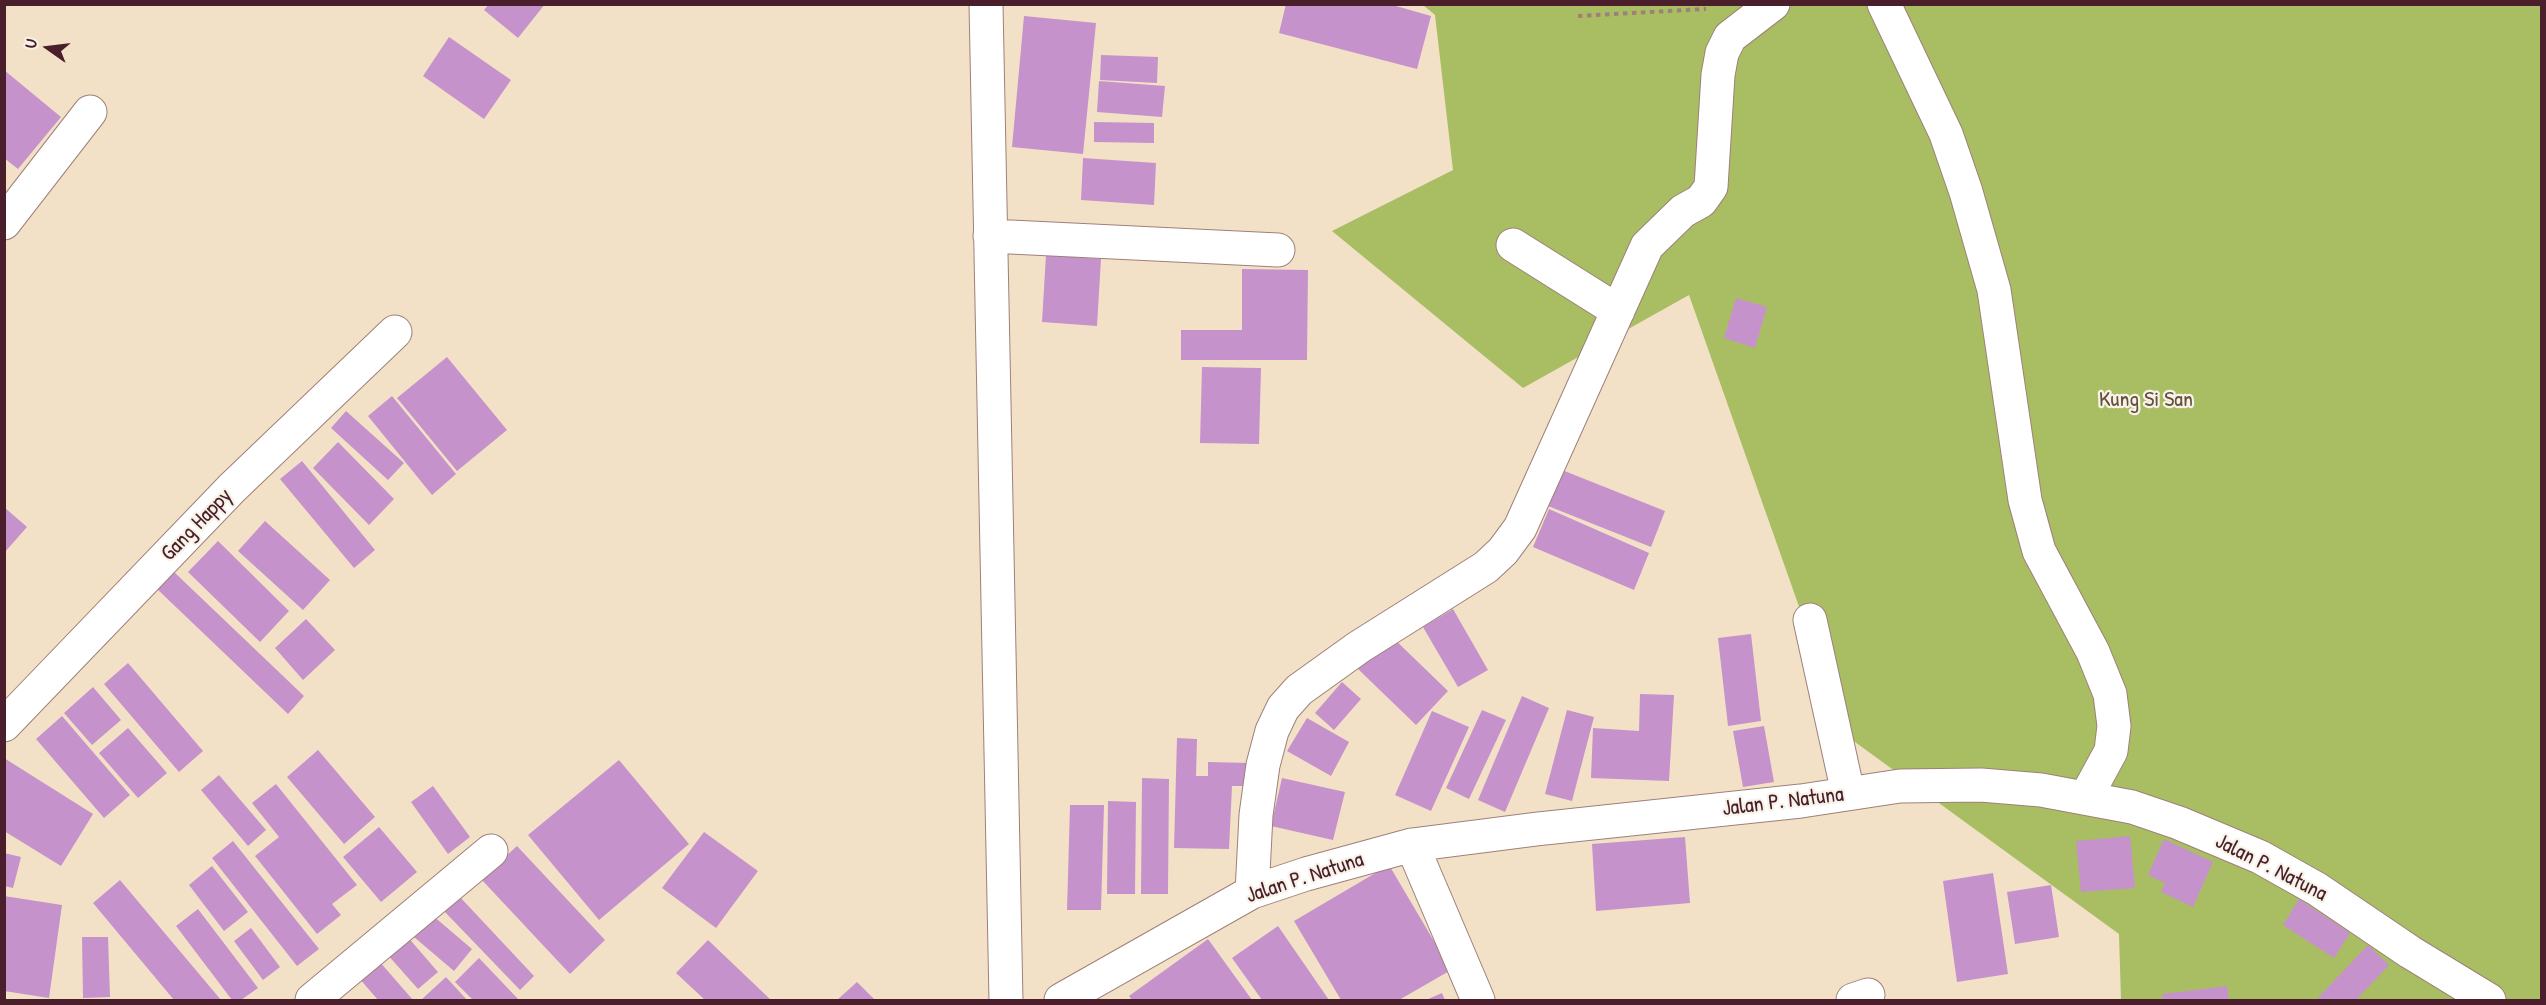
<!DOCTYPE html>
<style>
body{margin:0}
#map{position:relative;width:2546px;height:1005px;overflow:hidden;background:#f3e1c7;font-family:"Patrick Hand",sans-serif}
canvas{display:block}
.frame{position:absolute;inset:0;border:6px solid #4a1f2b;pointer-events:none}
.north{position:absolute;left:18px;top:18px;width:60px;height:60px;-webkit-text-stroke:4px #f7f3e8;paint-order:stroke;rotate:284deg;font-size:16px;font-weight:700;line-height:24px;text-align:center;color:#4a1f2b}
.north::after{content:'';display:block;margin:auto;width:21px;height:27px;background:#4a1f2b;clip-path:polygon(50% 0,100% 100%,50% 72%,0 100%)}
</style>
<div id="map">
<canvas width="2546" height="1005"></canvas>
<div class="frame"></div>
<div class="north">U</div>
</div>
<script>
const context = document.querySelector('canvas').getContext('2d');
context.lineJoin = 'round';
function fill(path, color) {
  context.fillStyle = color;
  context.fill(path, 'evenodd');
}
function shape(rows) {
  const path = new Path2D();
  for (const r of rows) {
    path.moveTo(r[0], r[1]);
    for (let i = 2; i < r.length; i += 2) path.lineTo(r[i], r[i + 1]);
  }
  return path;
}
function trace(path, color, width, dash) {
  context.strokeStyle = color;
  context.lineWidth = width;
  context.lineCap = dash ? 'butt' : 'round';
  context.setLineDash(dash || []);
  context.stroke(path);
}
function drawText(font, color, halo, rows, align = 'center') {
  context.font = font + ' "Patrick Hand",sans-serif';
  context.lineWidth = 4.5;
  context.setLineDash([]);
  context.textBaseline = 'middle';
  context.strokeStyle = halo;
  context.fillStyle = color;
  for (const [text, x, y, turn = 0] of rows) {
    context.save();
    context.translate(x, y);
    context.rotate((+turn || 0) * Math.PI / 180);
    context.textAlign = isNaN(turn) ? turn : align;
    if (halo) context.strokeText(text, 0, 0);
    context.fillText(text, 0, 0);
    context.restore();
  }
}
const green = shape([
 [1423,5,2541,5,2541,1000,2121,1000,2119,934,1844,734,1689,295,1523,388,1332,231,1453,170,1435,15]
]);
const building = shape([
 [489,4,545,4,518,38,484,10],
 [1286,4,1389,4,1431,16,1417,69,1279,33],
 [1024,16,1096,23,1083,154,1012,147],
 [449,37,511,80,484,119,423,76],
 [1101,55,1158,57,1157,83,1100,80],
 [4,70,61,117,18,169,4,158],
 [1099,81,1165,86,1162,117,1097,112],
 [1094,122,1154,123,1154,143,1094,142],
 [1083,158,1156,163,1154,205,1081,200],
 [1046,255,1101,259,1097,326,1042,322],
 [1242,269,1308,270,1307,360,1181,360,1181,330,1242,330],
 [1736,298,1767,307,1755,348,1724,338],
 [447,357,507,430,457,471,397,398],
 [1202,367,1261,368,1259,444,1200,443],
 [392,396,456,474,432,495,368,416],
 [346,411,404,463,388,480,331,428],
 [338,442,394,499,369,525,313,468],
 [302,461,375,550,354,568,280,479],
 [1562,470,1665,511,1651,547,1548,506],
 [4,507,27,527,4,553],
 [1549,509,1649,553,1634,590,1533,547],
 [265,521,330,580,303,610,238,551],
 [218,541,289,611,260,642,188,572],
 [173,571,304,696,288,714,156,588],
 [1453,609,1488,670,1458,687,1423,627],
 [306,619,335,650,303,680,275,648],
 [1389,634,1448,691,1416,725,1357,668],
 [1751,634,1761,721,1728,726,1718,638],
 [128,663,203,751,179,772,104,684],
 [1342,682,1361,699,1334,730,1315,713],
 [93,687,121,720,92,745,64,713],
 [1640,694,1674,695,1669,781,1591,778,1593,728,1639,731],
 [1522,696,1549,708,1505,812,1478,800],
 [1482,710,1506,720,1469,799,1446,788],
 [1567,710,1594,717,1572,801,1545,794],
 [1432,711,1469,727,1431,811,1395,795],
 [62,716,130,795,104,818,36,739],
 [1307,718,1349,742,1331,776,1287,751],
 [1764,726,1774,782,1743,787,1733,731],
 [128,728,167,773,138,798,99,753],
 [1177,738,1197,739,1196,776,1208,776,1208,762,1250,763,1250,786,1232,786,1229,849,1174,848],
 [318,750,375,817,344,844,287,777],
 [4,758,93,814,61,866,4,831],
 [619,760,689,844,599,920,528,835],
 [219,775,266,830,248,846,201,790],
 [1142,778,1169,779,1168,894,1141,894],
 [1282,778,1345,792,1333,840,1271,826],
 [276,784,357,885,332,904,341,915,317,934,255,856,279,837,252,803],
 [433,786,470,837,448,854,411,802],
 [1108,801,1136,802,1135,894,1107,894],
 [1070,805,1104,805,1101,910,1067,910],
 [379,827,417,872,381,902,343,857],
 [704,832,758,871,716,928,662,888],
 [2130,836,2135,888,2081,892,2076,841],
 [1685,837,1690,903,1596,911,1592,844],
 [2164,839,2213,862,2193,907,2161,892,2165,883,2148,875],
 [233,841,319,949,297,966,212,858],
 [517,846,605,940,570,974,481,879],
 [4,853,21,857,13,888,4,886],
 [1389,865,1451,970,1399,1000,1341,1000,1294,921],
 [212,866,248,912,224,931,189,885],
 [1993,873,2008,974,1957,982,1943,881],
 [120,880,221,1000,174,1000,93,903],
 [2051,885,2059,937,2015,944,2007,892],
 [4,896,62,905,49,998,4,991],
 [459,896,534,976,520,990,444,911],
 [2299,899,2350,933,2334,958,2283,925],
 [198,909,258,988,241,1000,232,1000,176,926],
 [432,915,472,949,454,971,414,937],
 [1278,926,1329,1000,1262,1000,1232,958],
 [251,928,280,967,263,980,234,941],
 [406,935,438,972,418,989,386,953],
 [82,937,108,937,110,997,83,998],
 [1208,939,1252,1000,1132,1000,1129,996],
 [708,940,771,1000,705,1000,676,973],
 [2368,945,2389,965,2356,1000,2316,1000],
 [479,958,519,1000,473,1000,455,982],
 [379,961,413,1000,378,1000,359,978],
 [446,977,467,1000,421,1000],
 [857,982,875,1000,837,1000],
 [2227,986,2229,1000,2163,1000,2162,994],
 [1442,993,1445,1000,1426,1000]
]);
const path = shape([
 [1578,16,1706,9]
]);
const minor = shape([
 [986,4,1006,1000],
 [1884,4,1946,134,1966,192,1994,290,2025,500,2039,551,2093,652,2110,694,2114,726,2111,751,2086,797],
 [4,223,90,112],
 [990,236,1278,250],
 [1513,245,1618,311],
 [1810,620,1848,793],
 [4,725,232,488,395,332],
 [1412,845,1478,1000],
 [1252,892,1256,815,1263,765,1272,731,1283,708,1299,690,1359,647,1486,567,1503,551,1520,528,1647,246,1683,211,1701,201,1711,187,1718,75,1722,53,1730,37,1773,4],
 [312,1000,491,851],
 [1061,1000,1252,892,1306,874,1412,845,1537,829,1801,801,1900,786,1981,785,2041,790,2132,807,2179,823,2260,857,2317,889,2410,952,2489,1000],
 [1853,1000,1868,995]
]);
const parkNames = [
 ["Kung Si San",2146,400]
];
const streetNames = [
 ["Gang Happy",197,525,-46],
 ["Jalan P. Natuna",1783,802,-7],
 ["Jalan P. Natuna",2271,868,27],
 ["Jalan P. Natuna",1305,878,-18]
];
fill(green, '#a9be63');
fill(building, '#c592cc');
trace(minor, '#9e8079', 35);
trace(path, '#9e8079', 4, [4.5, 4.5]);
trace(minor, '#fff', 33);
drawText('22px', '#664f3c', '#f7f3e8', parkNames);
drawText('22px', '#4a1f2b', '#f7f3e8', streetNames);
</script>
